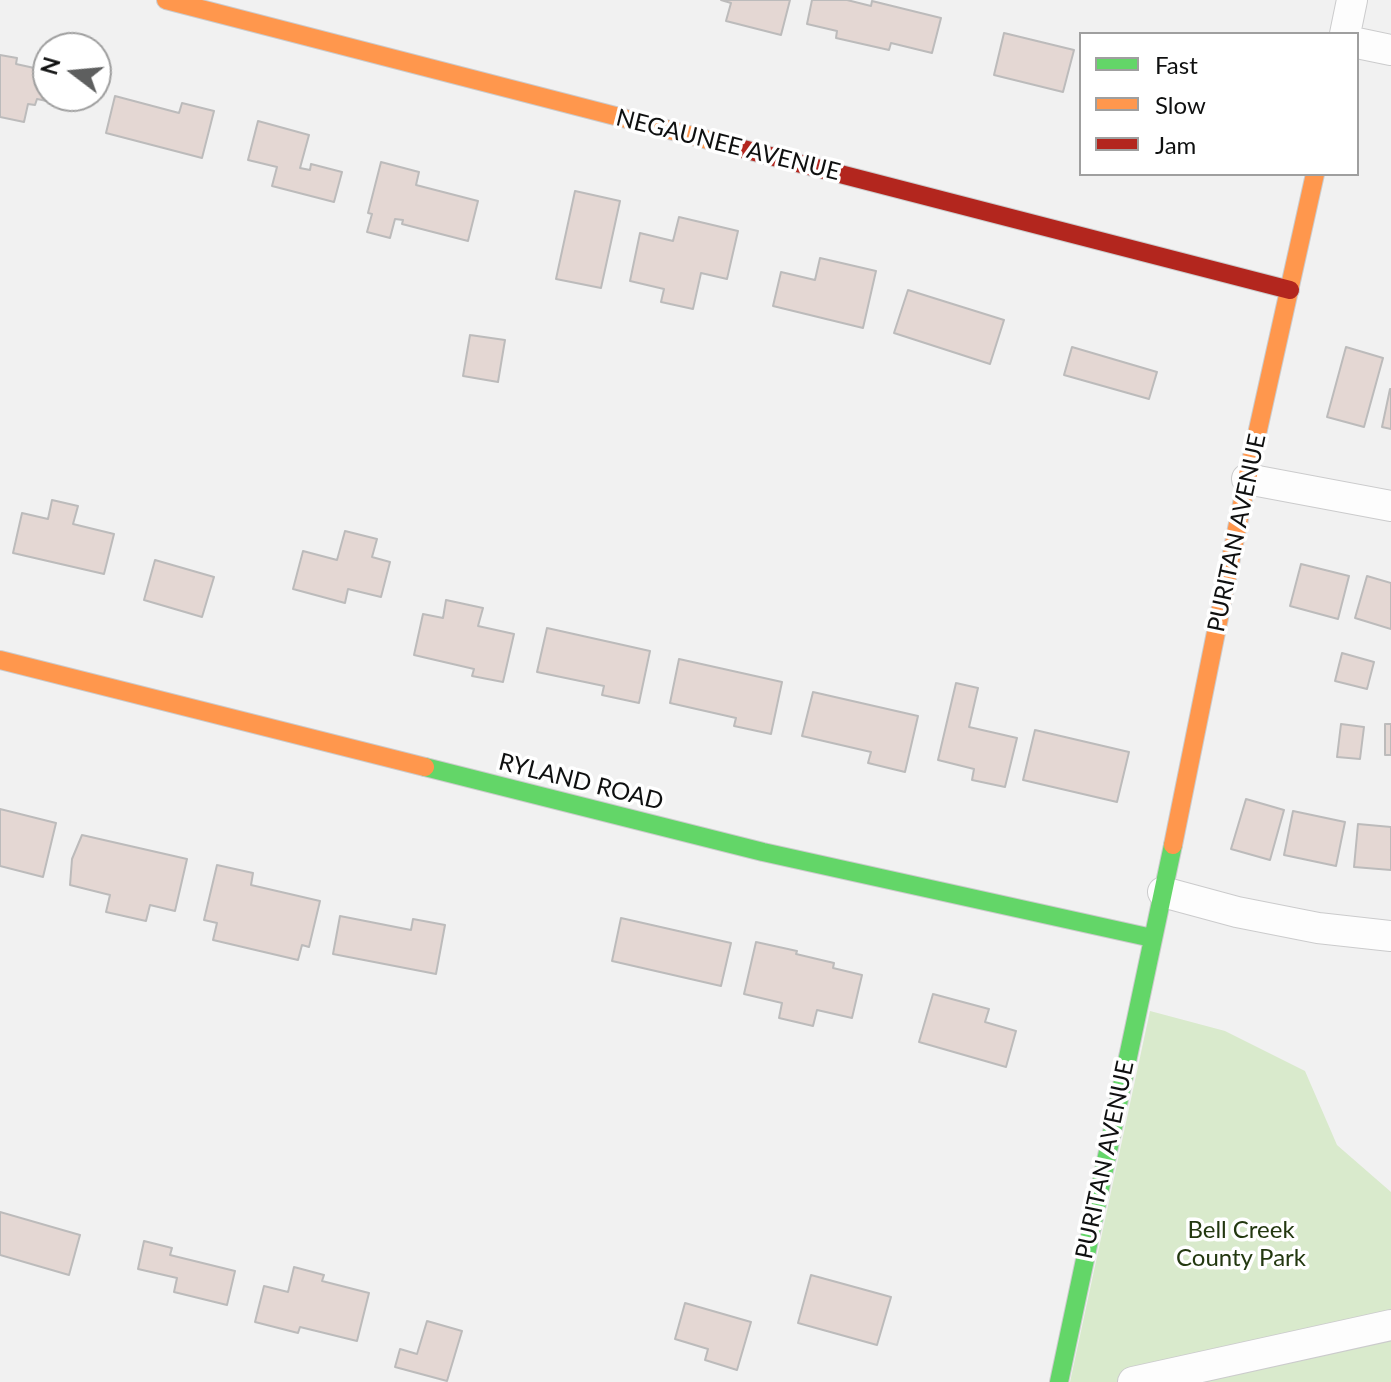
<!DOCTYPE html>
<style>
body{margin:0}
#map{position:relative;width:1391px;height:1382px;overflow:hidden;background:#f1f1f1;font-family:Lato,sans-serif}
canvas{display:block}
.legend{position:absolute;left:1079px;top:32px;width:280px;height:144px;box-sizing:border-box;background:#fff;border:2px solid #9f9f9f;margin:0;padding:10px 14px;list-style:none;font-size:24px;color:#0f1010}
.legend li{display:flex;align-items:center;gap:16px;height:40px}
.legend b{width:40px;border:2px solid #9f9f9f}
.north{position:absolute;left:32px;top:32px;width:80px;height:80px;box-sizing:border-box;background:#fff;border:2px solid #9f9f9f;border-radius:50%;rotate:286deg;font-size:22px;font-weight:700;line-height:32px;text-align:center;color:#0f1010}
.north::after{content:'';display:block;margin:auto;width:28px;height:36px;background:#5e5f5f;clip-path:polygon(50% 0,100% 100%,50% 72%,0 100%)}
</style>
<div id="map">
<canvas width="1391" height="1382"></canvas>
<ul class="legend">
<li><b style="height:10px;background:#63d668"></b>Fast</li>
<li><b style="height:10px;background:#ff974d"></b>Slow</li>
<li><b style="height:10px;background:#b3261e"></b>Jam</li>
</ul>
<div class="north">N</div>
</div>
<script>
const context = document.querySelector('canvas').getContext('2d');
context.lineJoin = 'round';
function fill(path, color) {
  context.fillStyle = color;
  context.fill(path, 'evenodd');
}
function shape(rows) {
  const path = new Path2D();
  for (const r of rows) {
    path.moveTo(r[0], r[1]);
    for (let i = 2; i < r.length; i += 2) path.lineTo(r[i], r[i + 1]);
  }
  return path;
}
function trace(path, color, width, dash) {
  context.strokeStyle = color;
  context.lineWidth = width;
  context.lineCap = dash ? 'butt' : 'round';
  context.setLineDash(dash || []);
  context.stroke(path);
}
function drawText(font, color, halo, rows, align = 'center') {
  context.font = font + ' Lato,sans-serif';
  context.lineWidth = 7;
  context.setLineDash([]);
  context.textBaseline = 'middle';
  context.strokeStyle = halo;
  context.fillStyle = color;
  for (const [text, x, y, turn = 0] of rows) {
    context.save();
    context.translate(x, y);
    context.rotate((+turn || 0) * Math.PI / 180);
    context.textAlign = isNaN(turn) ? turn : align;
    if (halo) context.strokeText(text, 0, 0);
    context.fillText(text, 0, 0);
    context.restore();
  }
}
const green = shape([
 [1150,1011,1225,1031,1305,1071,1337,1145,1391,1192,1391,1382,1070,1382]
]);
const building = shape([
 [721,0,790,0,781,35,726,21,731,3,721,0],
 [812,0,847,0,871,6,872,1,941,18,932,53,891,43,889,50,836,38,837,31,807,24,812,0],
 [1004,33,1074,50,1063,92,994,75,1004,33],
 [0,55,17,58,16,64,48,71,48,96,78,96,76,107,37,99,35,105,28,104,24,122,0,117,0,55],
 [115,96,179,113,182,103,214,111,202,158,106,133,115,96],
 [258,121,309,135,300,168,310,170,311,164,342,172,334,202,272,186,277,167,248,160,258,121],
 [381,162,419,172,416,185,478,201,468,241,402,224,403,220,395,219,390,238,367,232,372,214,368,213,381,162],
 [575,191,620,201,601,288,556,279,575,191],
 [679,217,738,231,727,279,701,273,693,309,661,302,664,289,630,281,640,233,673,241,679,217],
 [820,258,876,271,863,328,773,306,781,272,815,280,820,258],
 [908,290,1004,320,990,364,894,333,908,290],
 [470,335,505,340,498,382,463,376,470,335],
 [1072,347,1157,372,1149,399,1064,375,1072,347],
 [1346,347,1383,358,1364,427,1327,417,1346,347],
 [1390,389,1391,389,1391,429,1382,427,1390,389],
 [52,500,78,506,73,524,114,534,104,574,13,553,22,513,48,519,52,500],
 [345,531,377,539,372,557,390,562,381,597,348,589,345,603,293,589,303,551,337,560,345,531],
 [155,560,214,577,202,617,144,600,155,560],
 [1301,564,1349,576,1338,619,1290,606,1301,564],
 [1367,576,1391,583,1391,629,1355,618,1367,576],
 [446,600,483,608,478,626,514,634,503,682,472,676,474,669,414,655,423,614,443,618,446,600],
 [547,628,650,651,639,703,602,695,604,686,537,672,547,628],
 [1342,653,1374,662,1367,689,1335,681,1342,653],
 [679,659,782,682,771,734,734,726,736,718,670,703,679,659],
 [956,683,978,688,969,727,1017,738,1005,787,972,780,974,769,938,760,956,683],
 [813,692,918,716,905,772,868,763,871,752,802,736,813,692],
 [1341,724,1364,727,1360,759,1337,757,1341,724],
 [1385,724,1391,724,1391,755,1385,755,1385,724],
 [1035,730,1129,752,1117,802,1023,780,1035,730],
 [1246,799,1284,810,1270,860,1231,849,1246,799],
 [0,809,56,823,43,877,0,866,0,809],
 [1293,811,1345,822,1336,866,1284,855,1293,811],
 [1358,824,1391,827,1391,870,1354,867,1358,824],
 [82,835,187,859,175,911,150,905,146,921,106,912,110,895,70,885,72,859,82,835],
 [217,865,253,873,251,885,320,901,309,947,302,945,298,960,213,940,217,923,204,920,217,865],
 [340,916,411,930,413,919,445,925,436,974,333,954,340,916],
 [621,918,731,943,721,986,612,961,621,918],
 [756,942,797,951,796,954,834,963,833,968,862,975,852,1018,817,1010,813,1026,779,1018,782,1003,744,994,756,942],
 [933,994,989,1009,985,1022,1016,1031,1006,1067,919,1042,933,994],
 [0,1212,80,1235,69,1275,0,1255,0,1212],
 [144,1241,172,1248,170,1255,235,1271,227,1305,174,1292,177,1278,138,1269,144,1241],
 [294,1267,324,1275,322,1281,369,1293,357,1341,300,1327,298,1333,255,1322,264,1286,288,1292,294,1267],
 [811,1275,891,1297,877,1345,798,1323,811,1275],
 [685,1303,751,1322,737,1370,705,1360,708,1349,675,1339,685,1303],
 [427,1321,462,1331,447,1381,395,1367,400,1349,417,1354,427,1321]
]);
const street = shape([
 [1345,34,1352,0],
 [1357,43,1391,50],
 [1247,479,1391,506],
 [1163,892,1237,912,1318,928,1391,936],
 [1133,1382,1391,1325]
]);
const fast = shape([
 [425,767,763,852,1152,938],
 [1059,1382,1173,845]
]);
const slow = shape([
 [166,0,716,142],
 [0,660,425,767],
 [1173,845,1247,479,1315,174]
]);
const jam = shape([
 [716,142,1290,290]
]);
const streetNames = [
 ["NEGAUNEE AVENUE",728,145,14],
 ["PURITAN AVENUE",1237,533,-78],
 ["RYLAND ROAD",581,782,14],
 ["PURITAN AVENUE",1105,1160,-78]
];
const parkNames = [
 ["Bell Creek",1241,1230],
 ["County Park",1241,1258]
];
fill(green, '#d9eacc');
fill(building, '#e4d7d3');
trace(building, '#bcbbbb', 2);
trace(street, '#cbcbcc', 32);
trace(fast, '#cbcbcc', 20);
trace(slow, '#cbcbcc', 20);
trace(jam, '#cbcbcc', 20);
trace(street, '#fdfdfd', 30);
trace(fast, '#63d668', 18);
trace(slow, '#ff974d', 18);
trace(jam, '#b3261e', 18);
drawText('24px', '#0f1010', '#fff', streetNames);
drawText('24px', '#233810', '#fff', parkNames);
</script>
